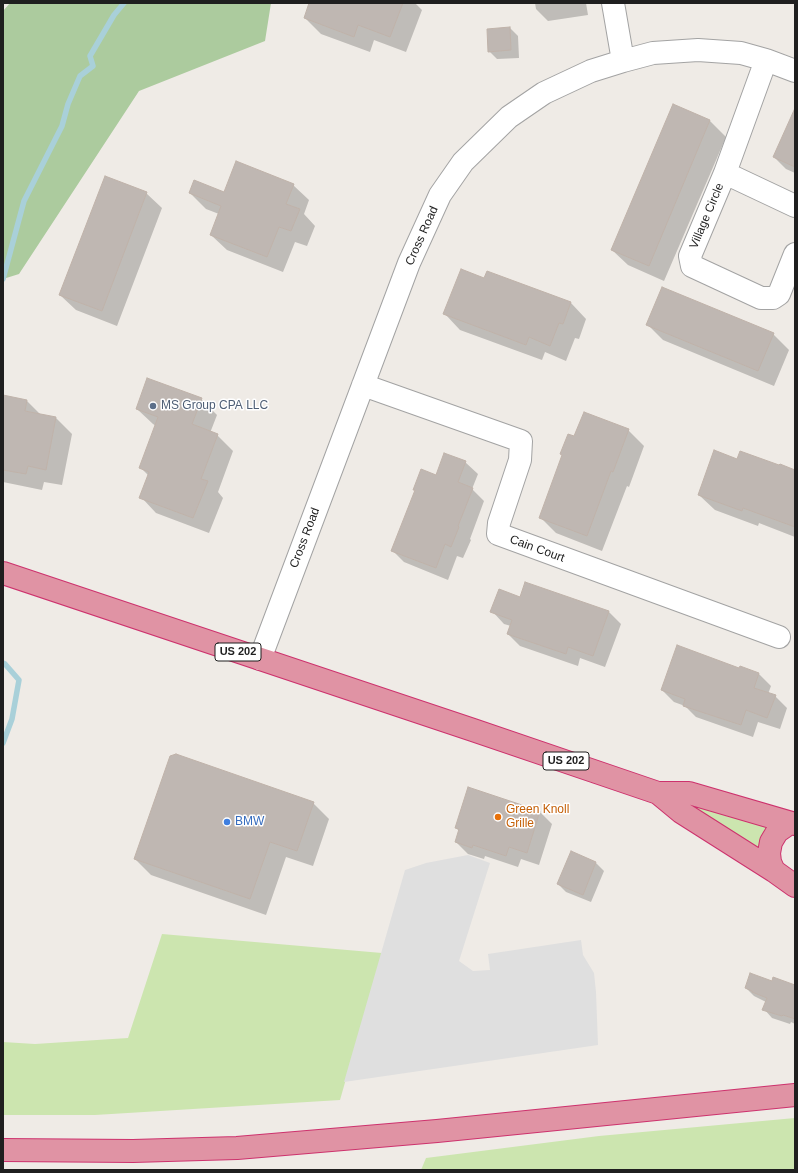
<!DOCTYPE html>
<style>
body{margin:0}
#map{position:relative;width:798px;height:1173px;overflow:hidden;background:#efebe6;font-family:Helvetica,sans-serif}
canvas{display:block}
.frame{position:absolute;inset:0;border:4px solid #1f1f1f;pointer-events:none}
</style>
<div id="map">
<canvas width="798" height="1173"></canvas>
<div class="frame"></div>
</div>
<script>
const context = document.querySelector('canvas').getContext('2d');
context.lineJoin = 'round';
function fill(path, color) {
  context.fillStyle = color;
  context.fill(path, 'evenodd');
}
function shape(rows) {
  const path = new Path2D();
  for (const r of rows) {
    path.moveTo(r[0], r[1]);
    for (let i = 2; i < r.length; i += 2) path.lineTo(r[i], r[i + 1]);
  }
  return path;
}
function trace(path, color, width, dash) {
  context.strokeStyle = color;
  context.lineWidth = width;
  context.lineCap = dash ? 'butt' : 'round';
  context.setLineDash(dash || []);
  context.stroke(path);
}
function drawText(font, color, halo, rows, align = 'center') {
  context.font = font + ' Helvetica,sans-serif';
  context.lineWidth = 3;
  context.setLineDash([]);
  context.textBaseline = 'middle';
  context.strokeStyle = halo;
  context.fillStyle = color;
  for (const [text, x, y, turn = 0] of rows) {
    context.save();
    context.translate(x, y);
    context.rotate((+turn || 0) * Math.PI / 180);
    context.textAlign = isNaN(turn) ? turn : align;
    if (halo) context.strokeText(text, 0, 0);
    context.fillText(text, 0, 0);
    context.restore();
  }
}
const grass = shape([
 [693,806,766,826,767,829,761,839,759,848,692,808],
 [162,934,382,953,340,1100,95,1115,3,1115,3,1042,35,1044,128,1038],
 [795,1118,795,1170,421,1170,426,1158,599,1136]
]);
const forest = shape([
 [10,3,271,3,265,41,139,91,19,274,3,279,3,11]
]);
const parking = shape([
 [468,855,490,863,459,961,473,971,490,970,488,954,581,940,583,955,594,973,596,992,598,1045,344,1082,405,870,426,863]
]);
const shadow = shape([
 [310,3,415,3,422,10,406,52,374,40,370,52,321,34,305,18],
 [535,3,586,3,588,15,548,21,536,9],
 [510,28,518,36,519,58,497,59,489,51],
 [673,106,710,121,726,137,664,281,628,265,612,250],
 [795,130,795,173,786,169,774,157],
 [293,185,309,200,304,214,315,226,307,246,295,242,283,272,227,250,211,235,219,214,206,209,190,193,225,193],
 [146,193,162,208,117,326,76,310,60,295],
 [485,280,571,303,586,319,579,339,575,338,566,361,545,352,542,360,460,330,445,314],
 [647,324,773,334,789,350,774,386,663,340],
 [201,399,217,415,210,433,217,435,233,451,218,492,223,498,209,533,156,513,141,497,149,476,140,467,156,426,153,424,137,409],
 [27,401,41,415,56,418,72,434,62,485,44,482,42,490,3,482,3,405],
 [628,430,644,446,629,487,627,486,602,551,556,533,540,517],
 [738,460,795,471,795,537,759,523,758,526,715,510,699,495],
 [465,462,478,474,472,489,484,501,470,539,471,540,463,558,457,556,448,580,404,562,392,550,416,491,414,490],
 [520,598,609,612,621,624,605,667,580,658,578,666,520,646,508,634,511,626,504,624,492,611],
 [740,667,759,674,771,686,768,694,775,696,787,708,780,729,758,722,753,737,696,717,685,706,674,702,662,690,740,669],
 [469,788,540,812,552,824,539,865,521,859,518,867,485,856,484,859,468,854,456,842,459,831,456,828],
 [313,803,329,819,313,866,286,857,266,915,151,875,135,859],
 [596,863,604,871,591,902,566,892,558,884],
 [772,982,795,986,795,1024,791,1022,790,1024,772,1018,764,1009,766,1002,754,996,746,988]
]);
const stream = shape([
 [3,279,24,201,62,126,68,104,80,76,93,66,90,56,114,15,124,3],
 [3,663,5,664,19,680,12,719,3,743]
]);
const building = shape([
 [309,3,403,3,390,37,358,25,354,37,304,18,309,3],
 [510,27,511,50,488,52,487,29,510,27],
 [673,104,710,120,649,266,611,250,673,104],
 [795,108,795,167,773,157,795,108],
 [236,161,294,184,286,204,300,209,291,231,279,227,267,257,210,235,221,206,189,193,194,180,224,192,236,161],
 [105,176,147,192,102,311,59,295,105,176],
 [461,269,484,278,487,271,571,302,563,324,559,323,550,346,529,337,526,345,443,314,461,269],
 [662,287,774,333,758,371,646,325,662,287],
 [147,378,202,398,192,424,218,434,201,479,208,481,193,518,139,498,149,472,139,468,158,417,136,409,147,378],
 [3,395,27,400,25,411,56,417,46,470,28,466,26,474,3,470,3,395],
 [584,412,629,429,613,472,611,471,587,536,539,518,562,455,560,454,568,434,574,436,584,412],
 [714,450,737,459,740,451,779,465,780,464,795,470,795,527,743,508,742,511,698,495,714,450],
 [444,453,466,461,458,482,473,488,458,526,459,527,451,547,445,544,436,568,391,551,415,490,413,490,421,469,436,475,444,453],
 [525,582,609,611,593,656,568,647,566,654,507,634,512,620,490,612,499,589,520,597,525,582],
 [677,645,739,668,740,666,759,673,754,688,776,695,767,718,746,710,741,725,683,706,685,699,661,690,677,645],
 [176,754,314,802,297,851,270,842,250,899,134,859,170,756,176,754],
 [468,787,540,811,527,853,509,847,506,856,473,845,472,848,455,842,459,829,455,828,468,787],
 [571,851,596,862,583,895,557,884,571,851],
 [750,973,772,981,773,977,795,985,795,1019,783,1015,782,1016,762,1010,767,998,752,992,752,991,745,988,750,973]
]);
const minor = shape([
 [613,3,623,61],
 [766,60,725,173,690,256,692,266,761,298,773,298,779,294,795,254],
 [725,173,795,206],
 [363,385,521,441,520,460,499,523,498,534,779,637],
 [260,659,409,263,440,195,463,162,509,117,544,93,591,71,623,61,653,53,698,50,741,53,766,60,795,71]
]);
const highway = shape([
 [3,573,473,730,658,793,689,793,795,824],
 [658,793,681,812,774,871,795,886],
 [774,871,770,862,769,853,771,842,777,832,790,823],
 [3,1150,133,1151,237,1148,437,1131,795,1095]
]);
const markers = [
 [153,406,4,"#5c6f8a"],
 [498,817,4,"#e8710a"],
 [227,822,4,"#3f7fe0"]
];
const shields = [
 [238,652,46],
 [566,761,46]
];
const shieldNames = [
 ["US 202",238,652],
 ["US 202",566,761]
];
const streetNames = [
 ["Village Circle",707,216,-67],
 ["Cross Road",422,236,-66],
 ["Cross Road",305,538,-69],
 ["Cain Court",537,549,20]
];
const serviceNames = [
 ["MS Group CPA LLC",161,406]
];
const foodNames = [
 ["Green Knoll",506,810],
 ["Grille",506,824]
];
const shopNames = [
 ["BMW",235,822]
];
fill(grass, '#cce5af');
fill(forest, '#accb9e');
fill(parking, '#dfdfdf');
fill(shadow, '#0003');
trace(stream, '#a9d0d9', 5.5);
fill(building, '#bfb7b2');
trace(building, '#bfb2a9', 1);
trace(minor, '#a3a3a3', 24);
trace(highway, '#cd326d', 24);
trace(minor, '#fff', 22);
trace(highway, '#e093a4', 22);
for (const [x, y, r, color] of markers) {
  const dot = new Path2D();
  dot.arc(x, y, r, 0, 2 * Math.PI);
  context.fillStyle = color;
  context.fill(dot);
  trace(dot, '#fff', 1.5);
}
for (const [x, y, w] of shields) {
  const box = new Path2D();
  box.roundRect(x - w / 2, y - 9, w, 18, 3);
  context.fillStyle = '#fff';
  context.fill(box);
  trace(box, '#1f1f1f', 1);
}
drawText('bold 11px', '#1f1f1f', null, shieldNames);
drawText('12px', '#1f1f1f', '#fff', streetNames);
drawText('12px', '#4e5e75', '#fff', serviceNames, 'left');
drawText('12px', '#c56008', '#fff', foodNames, 'left');
drawText('12px', '#366cbe', '#fff', shopNames, 'left');
</script>
